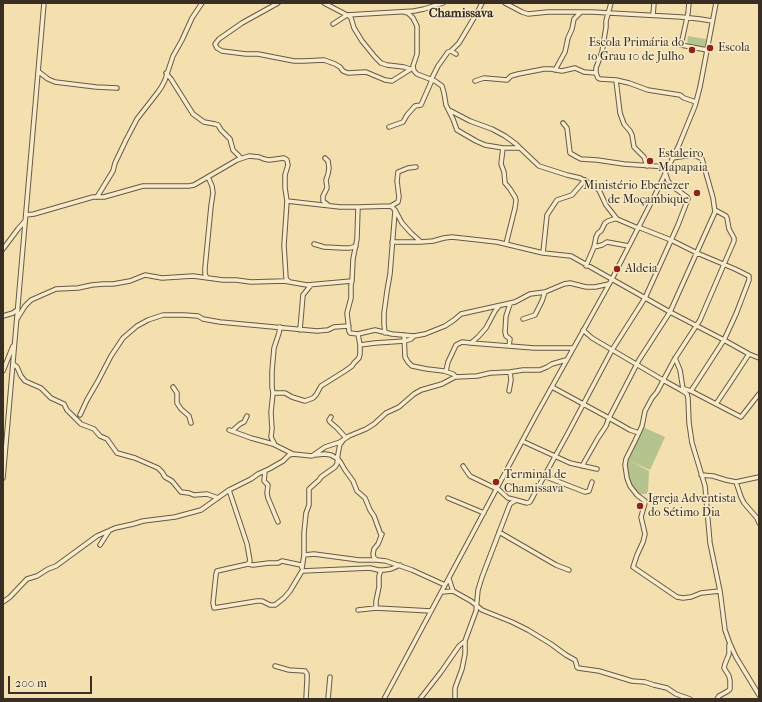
<!DOCTYPE html>
<meta charset="utf-8">
<style>
body{margin:0}
#map{position:relative;width:762px;height:702px;overflow:hidden;background:#f3e0ae;font-family:"IM FELL French Canon",serif}
canvas{display:block}
.frame{position:absolute;inset:0;border:4px solid #382e24;pointer-events:none}
.scale{position:absolute;left:8px;top:676px;width:84px;height:18px;box-sizing:border-box;border:2px solid #382e24;border-top:0;padding-left:5px;font-size:12px;line-height:14px;white-space:nowrap;color:#382e24;-webkit-text-stroke:3px #f7ebca;paint-order:stroke}
</style>
<div id="map">
<canvas width="762" height="702"></canvas>
<div class="frame"></div>
<div class="scale">200 m</div>
</div>
<script>
const context = document.querySelector('canvas').getContext('2d');
context.lineJoin = 'round';
function fill(path, color) {
  context.fillStyle = color;
  context.fill(path, 'evenodd');
}
function shape(rows) {
  const path = new Path2D();
  for (const r of rows) {
    path.moveTo(r[0], r[1]);
    for (let i = 2; i < r.length; i += 2) path.lineTo(r[i], r[i + 1]);
  }
  return path;
}
function trace(path, color, width, dash) {
  context.strokeStyle = color;
  context.lineWidth = width;
  context.lineCap = dash ? 'butt' : 'round';
  context.setLineDash(dash || []);
  context.stroke(path);
}
function drawText(font, color, halo, rows, align = 'center') {
  context.font = font + ' "IM FELL French Canon",serif';
  context.lineWidth = 3;
  context.setLineDash([]);
  context.textBaseline = 'middle';
  context.strokeStyle = halo;
  context.fillStyle = color;
  for (const [text, x, y, turn = 0] of rows) {
    context.save();
    context.translate(x, y);
    context.rotate((+turn || 0) * Math.PI / 180);
    context.textAlign = isNaN(turn) ? turn : align;
    if (halo) context.strokeText(text, 0, 0);
    context.fillText(text, 0, 0);
    context.restore();
  }
}
const green = shape([
 [688,36,706,39,705,48,687,45],
 [643,427,665,437,650,470,630,461,649,471,648,494,638,494,629,482,627,469,627,460]
]);
const minor = shape([
 [278,3,242,23,219,39,215,44,217,48,222,51,246,54,258,54,294,61,304,61,324,60,335,64,340,67,343,71,348,73,366,72,385,80,392,81,411,69],
 [324,3,347,15,414,11,424,9,443,3],
 [505,3,522,12,528,14,548,12,592,12,681,17,700,19,712,21],
 [611,3,606,21,606,27,602,52,596,68,596,73,598,78,600,79,616,80,629,83,648,90,680,95,684,98,696,102],
 [689,3,688,13,681,45,707,50],
 [404,12,408,13,413,18,417,26,417,54,413,66,414,71,417,74,435,81,442,86,444,93,446,105,453,119,457,130,476,141,485,145,503,148,520,148,539,166,567,175,580,178,591,184,599,190,606,205,617,219,638,228],
 [348,15,351,18,354,28,362,41,375,57,381,63,387,65,404,67,410,69],
 [653,15,654,3],
 [333,24,347,15],
 [451,51,459,43,465,33,478,11,482,3],
 [555,70,565,52,568,38,572,29,574,19,580,13],
 [39,72,48,79,55,82,96,87,117,88],
 [166,73,171,79,193,114,204,122,215,124,218,125,221,130,230,139,233,150,241,158],
 [431,80,438,66,448,52,451,51,456,54],
 [616,80,620,113,624,124,630,131,632,135,634,147,644,157,647,166],
 [475,81,484,78,507,80,511,76,518,74,544,69,551,69,562,71,575,68,584,72,596,73],
 [449,110,470,121,492,129,505,136,516,144,520,148],
 [563,123,567,128,570,153,577,157,581,159,597,160,624,164,668,167],
 [389,127,403,122,407,115,415,106,421,105,432,80],
 [503,148,501,164,504,172,505,183,510,189,515,197,516,200,515,208,506,244],
 [325,158,328,161,329,168,328,174,326,180,327,188,323,196,323,201,328,205],
 [97,197,113,171,115,163,126,140,137,119,158,92,162,86,165,80,173,56,182,40,192,18,202,3],
 [287,201,284,245,286,278,287,280,290,282],
 [391,206,398,202,399,197,397,181,398,172,408,168,416,167],
 [715,210,726,216,727,218,729,229,734,238,734,241,700,320,674,360,657,392,652,398,645,411,642,426,635,441,626,459,625,465,627,478,630,486,637,495,645,501,645,503,641,517,645,534,643,542,637,555,633,567,677,597,683,598,691,597,701,593,720,591],
 [26,215,34,214,86,199,93,197,104,197,143,186,189,186,194,185,237,160,249,156,259,157,264,159,269,160,284,158,287,160,288,165,285,175,285,188,287,201,340,207,358,207],
 [638,227,671,240,697,253,735,269,749,276,749,280,736,314,724,340,691,391],
 [392,242,421,242],
 [314,244,324,247,343,248,350,248,356,246],
 [594,247,602,245,607,242,629,246],
 [3,249,18,229,25,221],
 [543,253,547,215,557,200,572,195,585,180],
 [586,266,594,247,596,237,598,233,601,231,605,223,608,221,614,219,617,219],
 [207,278,205,274,205,268,211,206,213,193,212,186,208,177],
 [352,281,351,285,351,298,347,313,349,331,350,333,358,334,375,330,392,334,414,336,425,334,445,326,454,320,461,314,515,302,530,294,545,292,564,284,570,283,586,287,595,287,609,284],
 [3,316,13,313,18,309],
 [17,319,25,306,31,300,56,289,78,288,92,285,103,284,113,284,130,281,145,275,162,278,193,276,223,280,236,280,251,282,284,281,307,285,352,281,353,259,357,239,358,207,391,206,395,210,402,223,411,233,421,242,433,241,444,238,452,237,497,242,543,253,571,256,670,312,724,340,749,354,734,377,716,404],
 [523,319,535,315,542,301,545,292],
 [300,330,303,295,311,285],
 [583,330,592,338,663,380,681,390,687,394,688,398,689,423,692,443,705,486,710,543,720,591,725,630,730,644,736,657,759,695],
 [385,333,384,324,384,313,387,291,390,274,395,211],
 [404,335,405,357,408,362,412,366,427,369,444,371,453,374,456,377],
 [471,343,534,348,573,348],
 [360,345,375,343,405,341,411,339,414,336],
 [509,346,510,339,506,336,505,332,506,316,510,304],
 [749,354,759,358],
 [675,358,680,370,683,389],
 [13,364,17,367,21,376,25,381,41,388,51,398,64,404,67,410,81,424,94,429,100,436,107,439,117,453,135,458,158,468,162,472,165,477,172,481,181,492,189,493,194,495,207,494,218,498],
 [3,371,13,346],
 [446,371,448,362,456,345,462,342,471,343,478,337,486,328,495,311,499,306],
 [173,387,177,393,177,403,181,409,189,416,191,423],
 [552,387,609,418,639,360,670,312,715,212,713,198,702,159,699,157,692,155,672,158],
 [682,390,685,389,691,391,741,417,759,394],
 [509,391,511,380,510,372],
 [273,393,285,393,292,397,305,401,313,398,316,395,321,386,345,371,352,366,354,363,359,358,360,354,360,345,358,334],
 [80,415,87,400,98,381,111,356,123,338,137,326,148,320,163,315,184,315,198,316,203,319,220,322,317,331,328,330,334,327,349,326],
 [331,417,329,420,330,422,337,428,346,438],
 [229,430,251,438,273,444,293,454],
 [232,431,240,424,244,422,247,416],
 [522,441,570,463,597,469],
 [275,445,271,437,272,429,271,412,273,393,272,387,272,371,274,348,279,333,280,327],
 [315,455,325,454,331,455,338,459,341,463,345,470,353,481,357,491,365,498,370,510,374,516,381,535],
 [463,466,470,476,497,489],
 [582,466,598,438,606,426,609,418,630,430,639,433],
 [265,471,264,481,268,485,267,493,268,498,278,522],
 [701,475,713,476,726,480,736,482,741,497,744,503,757,518,759,523],
 [544,476,585,492,589,491,592,482],
 [3,478,44,3],
 [736,482,759,477],
 [497,488,508,498,516,500],
 [229,490,247,544,250,561,248,564,217,571,216,574,213,603,214,608,257,601,262,601,270,605,275,605,284,598,290,591,302,571,370,568,378,570,384,570,391,569,400,565],
 [448,498,484,513],
 [499,532,556,565,569,570],
 [382,534,378,544,374,549,373,554,374,558,377,560,386,561,412,570,445,585],
 [100,545,109,531],
 [304,555,314,554,359,560,376,560],
 [248,564,253,565,269,563,278,563,282,561,301,565,302,568],
 [302,568,304,555,304,533,306,513,309,505,309,489,319,480,321,477,335,467,337,464,338,454,340,444,342,442],
 [449,579,453,591],
 [442,592,453,591,471,601,482,610,512,622,528,630,551,644,566,655,575,660,576,663,577,667,578,668,599,671,632,681,645,682,654,685,667,688,676,694,690,699],
 [3,602,10,597,27,579,37,576,48,569,56,566,97,536,115,528,133,524,143,521,175,517,201,510,229,490,251,479,258,474,269,469,283,461,289,455,293,454,312,456,325,447,340,442,349,436,366,429,374,424,386,413,399,407,414,394,421,390,442,384,455,377,477,376,490,373,510,372,523,370,540,370,547,367,552,364,566,360],
 [376,608,376,601,379,587,379,576,381,570],
 [358,610,376,608,431,611],
 [275,666,289,670,305,671,307,674,307,680,306,699],
 [328,699,330,677],
 [384,699,535,417,612,279,654,197,679,145,695,106,700,87,716,3],
 [420,699,441,672,459,646,465,641],
 [455,699,455,688,462,669,465,654,465,641,476,611,478,590,482,577,510,504,516,500,527,503,530,502,568,433,612,350,645,298,678,225,688,199,687,197,672,186,668,181,665,172],
 [717,699,719,696,728,691,730,689,730,681,729,676,724,668,725,664,729,654,729,645]
]);
const markers = [
 [710,48,4,"#8f2418"],
 [692,50,4,"#8f2418"],
 [650,161,4,"#8f2418"],
 [697,193,4,"#8f2418"],
 [617,269,4,"#8f2418"],
 [496,482,4,"#8f2418"],
 [640,506,4,"#8f2418"]
];
const poiNames = [
 ["Escola Primária do",684,43,"right"],
 ["1o Grau 10 de Julho",684,57,"right"],
 ["Escola",718,48],
 ["Estaleiro",658,154],
 ["Mapapaia",658,168],
 ["Ministério Ebenezer",689,186,"right"],
 ["de Moçambique",689,200,"right"],
 ["Aldeia",625,269],
 ["Terminal de",504,475],
 ["Chamissava",504,489],
 ["Igreja Adventista",648,499],
 ["do Sétimo Dia",648,513]
];
const neighbourhoodNames = [
 ["Chamissava",461,14]
];
fill(green, '#b5c38f');
trace(minor, '#675a46', 5.5);
trace(minor, '#f7ebca', 3.5);
for (const [x, y, r, color] of markers) {
  const dot = new Path2D();
  dot.arc(x, y, r, 0, 2 * Math.PI);
  context.fillStyle = color;
  context.fill(dot);
  trace(dot, '#f7ebca', 1.5);
}
drawText('12px', '#382e24', '#f7ebca', poiNames, 'left');
drawText('bold 13px', '#382e24', '#f7ebca', neighbourhoodNames);
</script>
